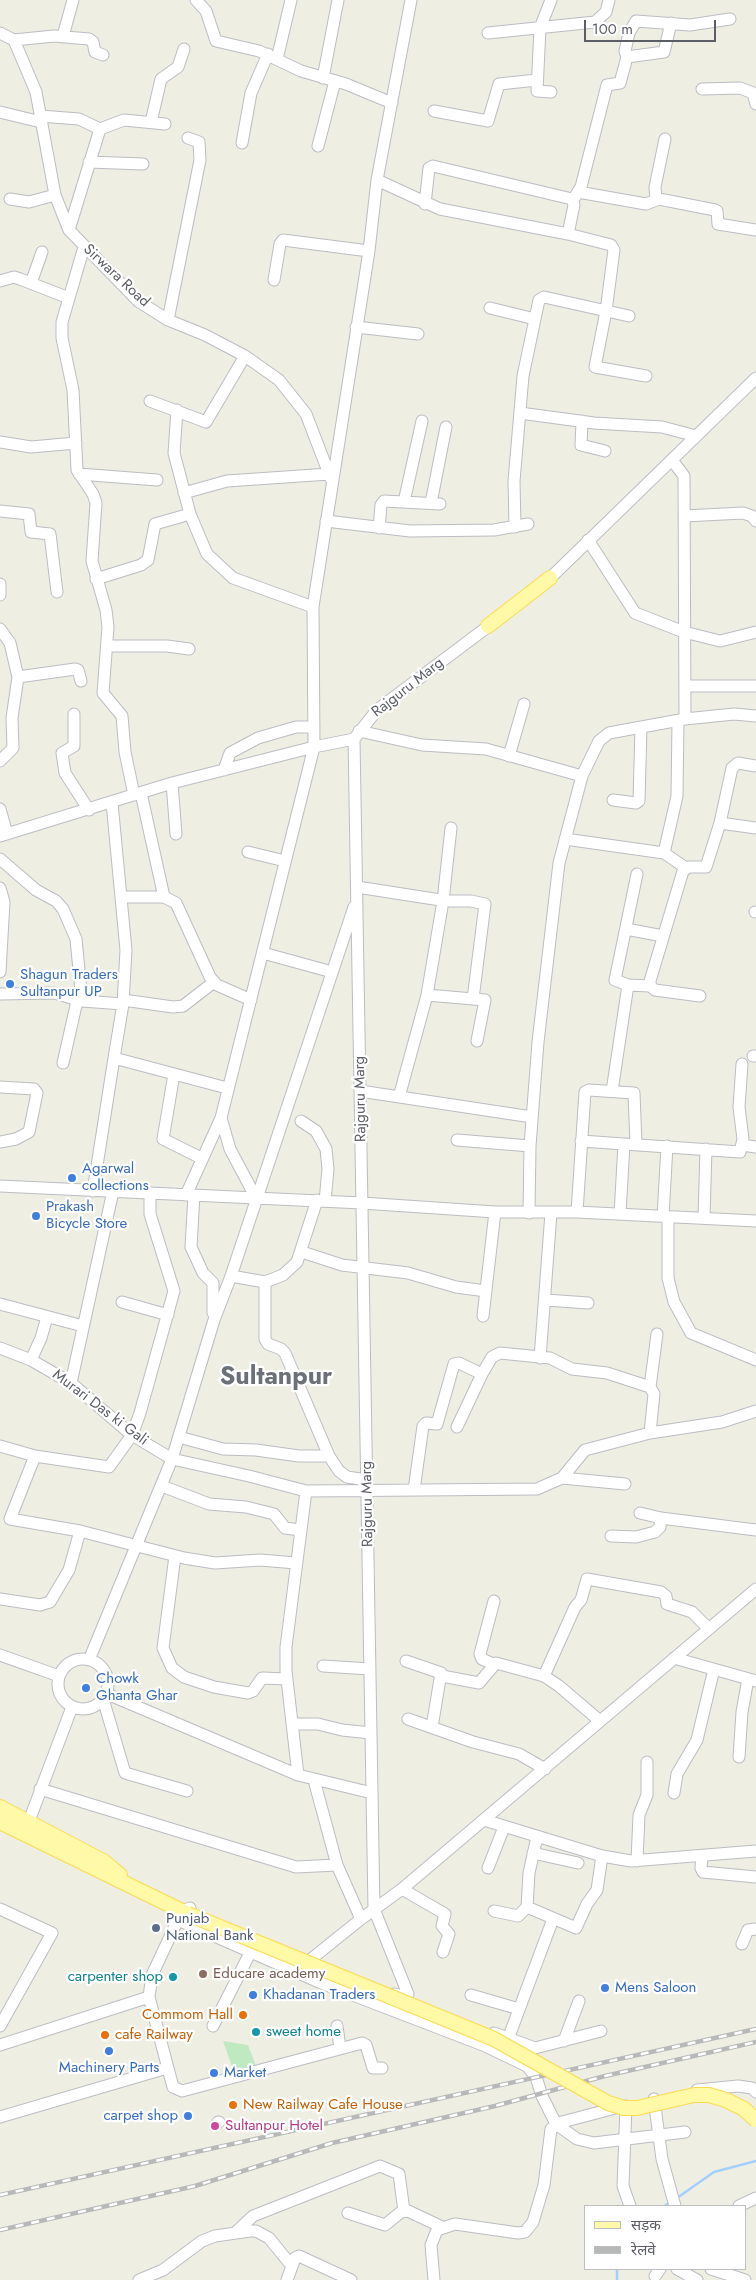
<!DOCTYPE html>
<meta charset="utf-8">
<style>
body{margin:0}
#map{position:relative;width:756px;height:2280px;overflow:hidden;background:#efeee3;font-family:Jost,"Noto Sans Devanagari",sans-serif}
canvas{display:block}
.legend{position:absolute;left:584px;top:2205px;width:162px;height:65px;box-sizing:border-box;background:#fff;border:1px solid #bdbfc1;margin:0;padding:6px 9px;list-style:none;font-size:15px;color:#5b5f65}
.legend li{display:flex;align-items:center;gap:10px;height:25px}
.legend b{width:25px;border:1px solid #bdbfc1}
.scale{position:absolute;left:584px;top:20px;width:132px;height:22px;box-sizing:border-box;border:2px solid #5b5f65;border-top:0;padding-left:6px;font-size:15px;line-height:18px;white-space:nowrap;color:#5b5f65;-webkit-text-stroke:4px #fff;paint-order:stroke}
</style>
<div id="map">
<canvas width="756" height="2280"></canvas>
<ul class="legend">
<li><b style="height:6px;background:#fff9a8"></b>सड़क</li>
<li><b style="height:6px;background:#b7b8b8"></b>रेलवे</li>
</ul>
<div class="scale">100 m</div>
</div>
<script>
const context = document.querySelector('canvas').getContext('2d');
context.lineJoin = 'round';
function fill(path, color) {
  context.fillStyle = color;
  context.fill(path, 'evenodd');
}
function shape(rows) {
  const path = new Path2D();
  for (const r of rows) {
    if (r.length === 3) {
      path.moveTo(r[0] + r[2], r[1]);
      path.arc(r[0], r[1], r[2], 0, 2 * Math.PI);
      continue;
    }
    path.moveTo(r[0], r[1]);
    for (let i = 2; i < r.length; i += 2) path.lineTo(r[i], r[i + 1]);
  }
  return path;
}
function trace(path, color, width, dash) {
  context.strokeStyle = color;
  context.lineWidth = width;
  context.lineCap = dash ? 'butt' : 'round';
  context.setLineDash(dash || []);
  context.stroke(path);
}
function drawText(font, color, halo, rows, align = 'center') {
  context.font = font + ' Jost,sans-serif';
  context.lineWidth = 4.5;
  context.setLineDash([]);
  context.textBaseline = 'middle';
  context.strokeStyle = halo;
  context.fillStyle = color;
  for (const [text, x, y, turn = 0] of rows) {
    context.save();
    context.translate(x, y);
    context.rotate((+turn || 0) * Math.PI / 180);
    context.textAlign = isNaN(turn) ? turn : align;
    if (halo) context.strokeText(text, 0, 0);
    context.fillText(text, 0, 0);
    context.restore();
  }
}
const green = shape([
 [223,2041,248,2045,256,2066,234,2072]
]);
const stream = shape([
 [677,2198,714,2172,756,2161],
 [665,2206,670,2202],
 [617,2280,617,2269]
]);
const minor = shape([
 [196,0,206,11,216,41,259,51,301,71,346,84,392,103],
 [0,33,14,40,36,92,55,195,69,230,138,301,168,320,205,335,245,356,279,380,306,414,331,479],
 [488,33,595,22,606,12,609,0],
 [63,36,73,0],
 [14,40,54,36,89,39,93,42,95,52,103,55],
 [627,57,625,51,629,33,636,21,690,25,730,19],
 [277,59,291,0],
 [323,78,338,0],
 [702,89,740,88,753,93,756,104],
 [551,92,537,91,540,28,551,0],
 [434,111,488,121,499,84,537,80],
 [0,112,41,122],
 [40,116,79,119,100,129,124,120,165,124],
 [151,122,161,79,178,67,184,49],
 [242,143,251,93,268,54],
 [318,146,335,81],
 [89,162,143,164],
 [377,180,440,209,568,234,611,245,614,250,606,311,595,367,646,376],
 [578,192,646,204,659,199,715,210,717,211,718,224,756,230],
 [10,199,29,202,55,195],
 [656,199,655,187,665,139],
 [573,200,581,187,607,85,620,83,627,57,664,52,671,23],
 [425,204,429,168,433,166,572,199,574,205,568,234],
 [69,230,100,129],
 [84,247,62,322,62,338,73,390,77,470,93,494,96,503,92,561,106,610,108,627,103,693,122,716,125,752,134,795],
 [274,280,280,244,283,240,369,251],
 [0,281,14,277,20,279,69,298],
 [31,283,42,252],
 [490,308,535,319],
 [168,320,200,160,199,142,188,138],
 [356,327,418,334],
 [150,401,206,422,245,356],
 [177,410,174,453,190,514,207,554,233,578,313,607],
 [520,413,594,423,662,427,696,436],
 [582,421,581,445,605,451],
 [0,442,31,447,76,443],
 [79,474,157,480],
 [184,493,227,481,329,474],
 [404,502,422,421],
 [431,503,446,427],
 [0,511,29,514,31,532,50,534,57,592],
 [684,516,743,513,752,516,756,521],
 [326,521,410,531,494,530,528,524],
 [515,527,514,481,523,376,539,300,544,297,629,316],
 [379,528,381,505,384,501,440,504],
 [588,540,635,613,684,632,720,641,756,632],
 [96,579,141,565,148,560,155,524,190,514],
 [0,584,0,595],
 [544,584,756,378],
 [0,629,10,643,18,677,12,718,13,748,0,761],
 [107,646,167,646,189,649],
 [18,677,75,669,78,670,81,681],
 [685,686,756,686],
 [74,714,74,746,62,753,65,773,89,810],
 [685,719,734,714,756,716],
 [678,721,677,796,664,853,686,868],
 [359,731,422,745,486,749,582,776,559,863,538,1042,530,1146,529,1213],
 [509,756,524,704],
 [224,770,230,753,258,738,296,727,314,727],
 [582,776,599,741,609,733,685,719,684,476,672,460],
 [172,783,176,834],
 [141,793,164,897,176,903,210,977,217,985,251,1000],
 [613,800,636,803,639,801,641,727],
 [112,803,126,950,123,1004,114,1058,227,1088],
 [0,809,7,834],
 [720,823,756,828],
 [0,836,172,783,314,747,354,739],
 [565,839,664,853],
 [248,852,285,861],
 [0,859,36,890,56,901,63,909,76,939,82,1001,123,1004],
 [637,874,615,980,628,985,650,986],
 [357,887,447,901,471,901,485,904,473,999],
 [0,888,4,902,0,972],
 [122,897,164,897],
 [755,912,756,912],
 [626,929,663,936],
 [263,953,332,972],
 [0,994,54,993,82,1001],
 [427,995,485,1000,477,1041],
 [700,996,655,990,650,986,650,981,683,871,689,867,706,867,720,823,732,768,738,763,756,766],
 [123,1000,173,1007,183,1006,214,982],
 [753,1056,756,1056],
 [63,1063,77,1001],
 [174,1074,163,1139,201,1158],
 [0,1087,34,1089,37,1093,29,1132,16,1139,0,1142],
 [360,1091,532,1117],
 [612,1091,628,985],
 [399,1097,427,995,443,901,451,828],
 [301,1121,316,1131,326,1149,328,1169,325,1201],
 [457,1140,530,1146],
 [581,1141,740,1152,743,1139,739,1107,742,1064],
 [742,1145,756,1147],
 [0,1186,362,1203,495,1212,577,1212,756,1221],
 [93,1191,114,1058],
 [186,1195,221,1118],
 [194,1195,191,1247,203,1273,213,1283,213,1313],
 [256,1198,230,1149,221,1118,314,747,313,607,369,251,377,180,411,0],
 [317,1200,297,1262,283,1275,265,1282,265,1339,268,1344,281,1349,285,1353,329,1456,339,1471,347,1477,367,1480],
 [577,1212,585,1092,589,1090,634,1093,636,1144],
 [620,1214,624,1144],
 [663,1216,667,1146],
 [668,1217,668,1278,674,1302,691,1333,756,1360],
 [704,1218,706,1149],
 [302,1252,342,1265,408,1273,456,1287,486,1291],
 [231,1276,265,1282],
 [546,1300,588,1303],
 [122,1302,168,1315],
 [0,1304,83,1326],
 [483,1316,495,1212],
 [0,1348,31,1360,71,1383,132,1435,172,1459,249,1476,306,1491,537,1489,562,1478,585,1450,650,1433,722,1422,756,1411],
 [540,1358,551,1213],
 [31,1360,41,1338,47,1317],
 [71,1383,113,1191],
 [650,1387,657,1334],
 [457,1427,482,1374,492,1357,500,1353,550,1358,572,1369,607,1373,650,1387,654,1394,650,1433],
 [179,1437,223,1449,256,1450,299,1456,329,1456],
 [0,1446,35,1456,10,1519,80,1531,69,1570,50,1602,40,1605,0,1599],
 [35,1456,109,1467,132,1435,140,1413,174,1291,150,1214,150,1193],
 [562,1478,625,1484],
 [162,1486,209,1504,246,1507,274,1514,285,1528,300,1530],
 [414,1490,423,1426,426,1423,437,1424,454,1364,459,1363,482,1374],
 [640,1513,661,1518,756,1530],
 [80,1531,184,1558,215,1563,260,1560,296,1563],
 [611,1536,636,1537,655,1532,660,1527,661,1518],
 [175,1556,163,1648,172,1668,184,1677,214,1687,248,1693,253,1691,262,1678,287,1679],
 [0,1655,59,1676],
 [674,1658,756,1681],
 [83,1684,25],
 [89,1660,172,1459,214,1320,231,1276,354,907],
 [406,1661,441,1673,432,1727],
 [493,1664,482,1659,480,1654,494,1601],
 [323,1666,370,1669],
 [442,1676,479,1683,496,1663,544,1676,559,1686,600,1721],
 [544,1676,575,1607,581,1600,587,1579,661,1592,666,1596,667,1604,692,1612,709,1629],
 [105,1693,298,1775,372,1793],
 [103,1699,125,1773,187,1791],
 [408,1719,473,1742,519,1754,545,1769],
 [292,1724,318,1724,342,1730,371,1733],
 [739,1757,742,1712,748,1679],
 [298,1775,286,1671,286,1647,306,1491],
 [314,1780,337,1865,361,1919],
 [40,1789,296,1867,337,1865],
 [674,1793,677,1774,697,1740,714,1669],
 [484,1820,602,1856,631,1861,756,1851],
 [26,1829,72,1707],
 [533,1853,578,1863],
 [702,1856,701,1868,703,1872,756,1877],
 [637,1861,639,1815,647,1795,647,1762],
 [488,1868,504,1827],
 [402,1889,445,1914,442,1926,449,1934,443,1952],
 [527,1907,576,1928,587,1904,597,1890,602,1856],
 [190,1908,182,1911,152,1975,149,1997,173,2087,182,2091,362,2043,366,2045,373,2068,382,2068],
 [0,1909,52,1933,0,2026],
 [494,1911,518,1916,527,1907,529,1873,537,1837],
 [178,1920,319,1982,483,2045,527,2066,536,2077,542,2096,556,2124,577,2139,594,2143,685,2132],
 [742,1944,748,1930,756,1929],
 [310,1960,361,1919,402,1889,756,1589],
 [394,1994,404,1996,408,1994,374,1909,354,739,377,710,494,622],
 [471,1995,519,2009],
 [213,2026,250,1953],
 [337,2026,340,2048],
 [494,2033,535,2048,601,2031],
 [508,2039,553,1919],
 [564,2041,579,2001],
 [0,2045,149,1997],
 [697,2090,738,2086,752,2088,756,2092],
 [654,2099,662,2159,675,2206],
 [626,2106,623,2186,630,2206],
 [0,2117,167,2068],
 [218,2122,219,2122],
 [739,2206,756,2198],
 [348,2213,385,2225,401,2212,408,2211,442,2227],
 [235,2233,253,2216,380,2166,399,2174,404,2211],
 [677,2269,697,2280],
 [711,2269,745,2280],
 [655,2276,660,2269],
 [139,2280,163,2270,202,2241,215,2236,250,2231,256,2231,269,2238,291,2265],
 [287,2280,295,2258,299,2256,351,2280],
 [434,2280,431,2245,437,2230,455,2224,518,2233,525,2232,533,2222,544,2185,551,2129,562,2122,623,2106]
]);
const major = shape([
 [488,626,550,578],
 [0,1807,103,1861,120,1875],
 [0,1822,188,1914]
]);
const rail = shape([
 [0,2195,756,2029],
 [0,2230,195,2186,332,2143,495,2106,605,2076,756,2042]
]);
const majorBridge = shape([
 [188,1914,494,2039,608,2103,624,2108,637,2108,694,2095,709,2095,726,2100,744,2109,756,2120]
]);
const markers = [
 [10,984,5,"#3f7fe0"],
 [72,1178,5,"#3f7fe0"],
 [36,1216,5,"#3f7fe0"],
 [86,1688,5,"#3f7fe0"],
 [156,1928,5,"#5c6f8a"],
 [203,1974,5,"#8d6e63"],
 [173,1977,5,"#0f9aa8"],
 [605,1988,5,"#3f7fe0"],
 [253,1995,5,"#3f7fe0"],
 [243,2015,5,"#e8710a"],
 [256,2032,5,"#0f9aa8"],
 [105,2035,5,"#e8710a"],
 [109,2051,5,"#3f7fe0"],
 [214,2073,5,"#3f7fe0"],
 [233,2105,5,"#e8710a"],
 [188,2116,5,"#3f7fe0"],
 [215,2126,5,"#d1479c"]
];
const streetNames = [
 ["Sirwara Road",116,276,43],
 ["Rajguru Marg",408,688,-38],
 ["Rajguru Marg",361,1099,-91],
 ["Murari Das ki Gali",100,1408,37],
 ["Rajguru Marg",368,1504,-91]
];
const shopNames = [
 ["Shagun Traders",20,975],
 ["Sultanpur UP",20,992],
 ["Agarwal",82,1169],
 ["collections",82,1186],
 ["Prakash",46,1207],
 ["Bicycle Store",46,1224],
 ["Chowk",96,1679],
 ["Ghanta Ghar",96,1696],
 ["Mens Saloon",615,1988],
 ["Khadanan Traders",263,1995],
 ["Machinery Parts",109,2068,"center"],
 ["Market",224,2073],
 ["carpet shop",178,2116,"right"]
];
const serviceNames = [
 ["Punjab",166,1919],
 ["National Bank",166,1936]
];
const educationNames = [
 ["Educare academy",213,1974]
];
const cultureNames = [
 ["carpenter shop",163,1977],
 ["sweet home",266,2032,"left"]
];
const foodNames = [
 ["Commom Hall",233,2015,"right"],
 ["cafe Railway",115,2035],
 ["New Railway Cafe House",243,2105]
];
const hotelNames = [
 ["Sultanpur Hotel",225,2126]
];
const townNames = [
 ["Sultanpur",276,1378]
];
fill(green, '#bee9c1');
trace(stream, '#a3cfff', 2.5);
trace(minor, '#bbbdc3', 13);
trace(major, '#fcdb4f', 16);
trace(minor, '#fff', 11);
trace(major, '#fff9a8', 14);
trace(rail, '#b7b8b8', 4.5);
trace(rail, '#fff', 2.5, [8]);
trace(majorBridge, '#fcdb4f', 16, []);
trace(majorBridge, '#fff9a8', 14);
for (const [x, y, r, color] of markers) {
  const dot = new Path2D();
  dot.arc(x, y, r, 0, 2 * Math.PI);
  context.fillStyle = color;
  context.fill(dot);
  trace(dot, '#fff', 2);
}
drawText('15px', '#5b5f65', '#fff', streetNames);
drawText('15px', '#366cbe', '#fff', shopNames, 'left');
drawText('15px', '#4e5e75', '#fff', serviceNames, 'left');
drawText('15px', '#785e54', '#fff', educationNames, 'left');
drawText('15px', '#0d838f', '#fff', cultureNames, 'right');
drawText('15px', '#c56008', '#fff', foodNames, 'left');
drawText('15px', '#b23c85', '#fff', hotelNames, 'left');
drawText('bold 25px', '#6c7177', '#fff', townNames);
</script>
